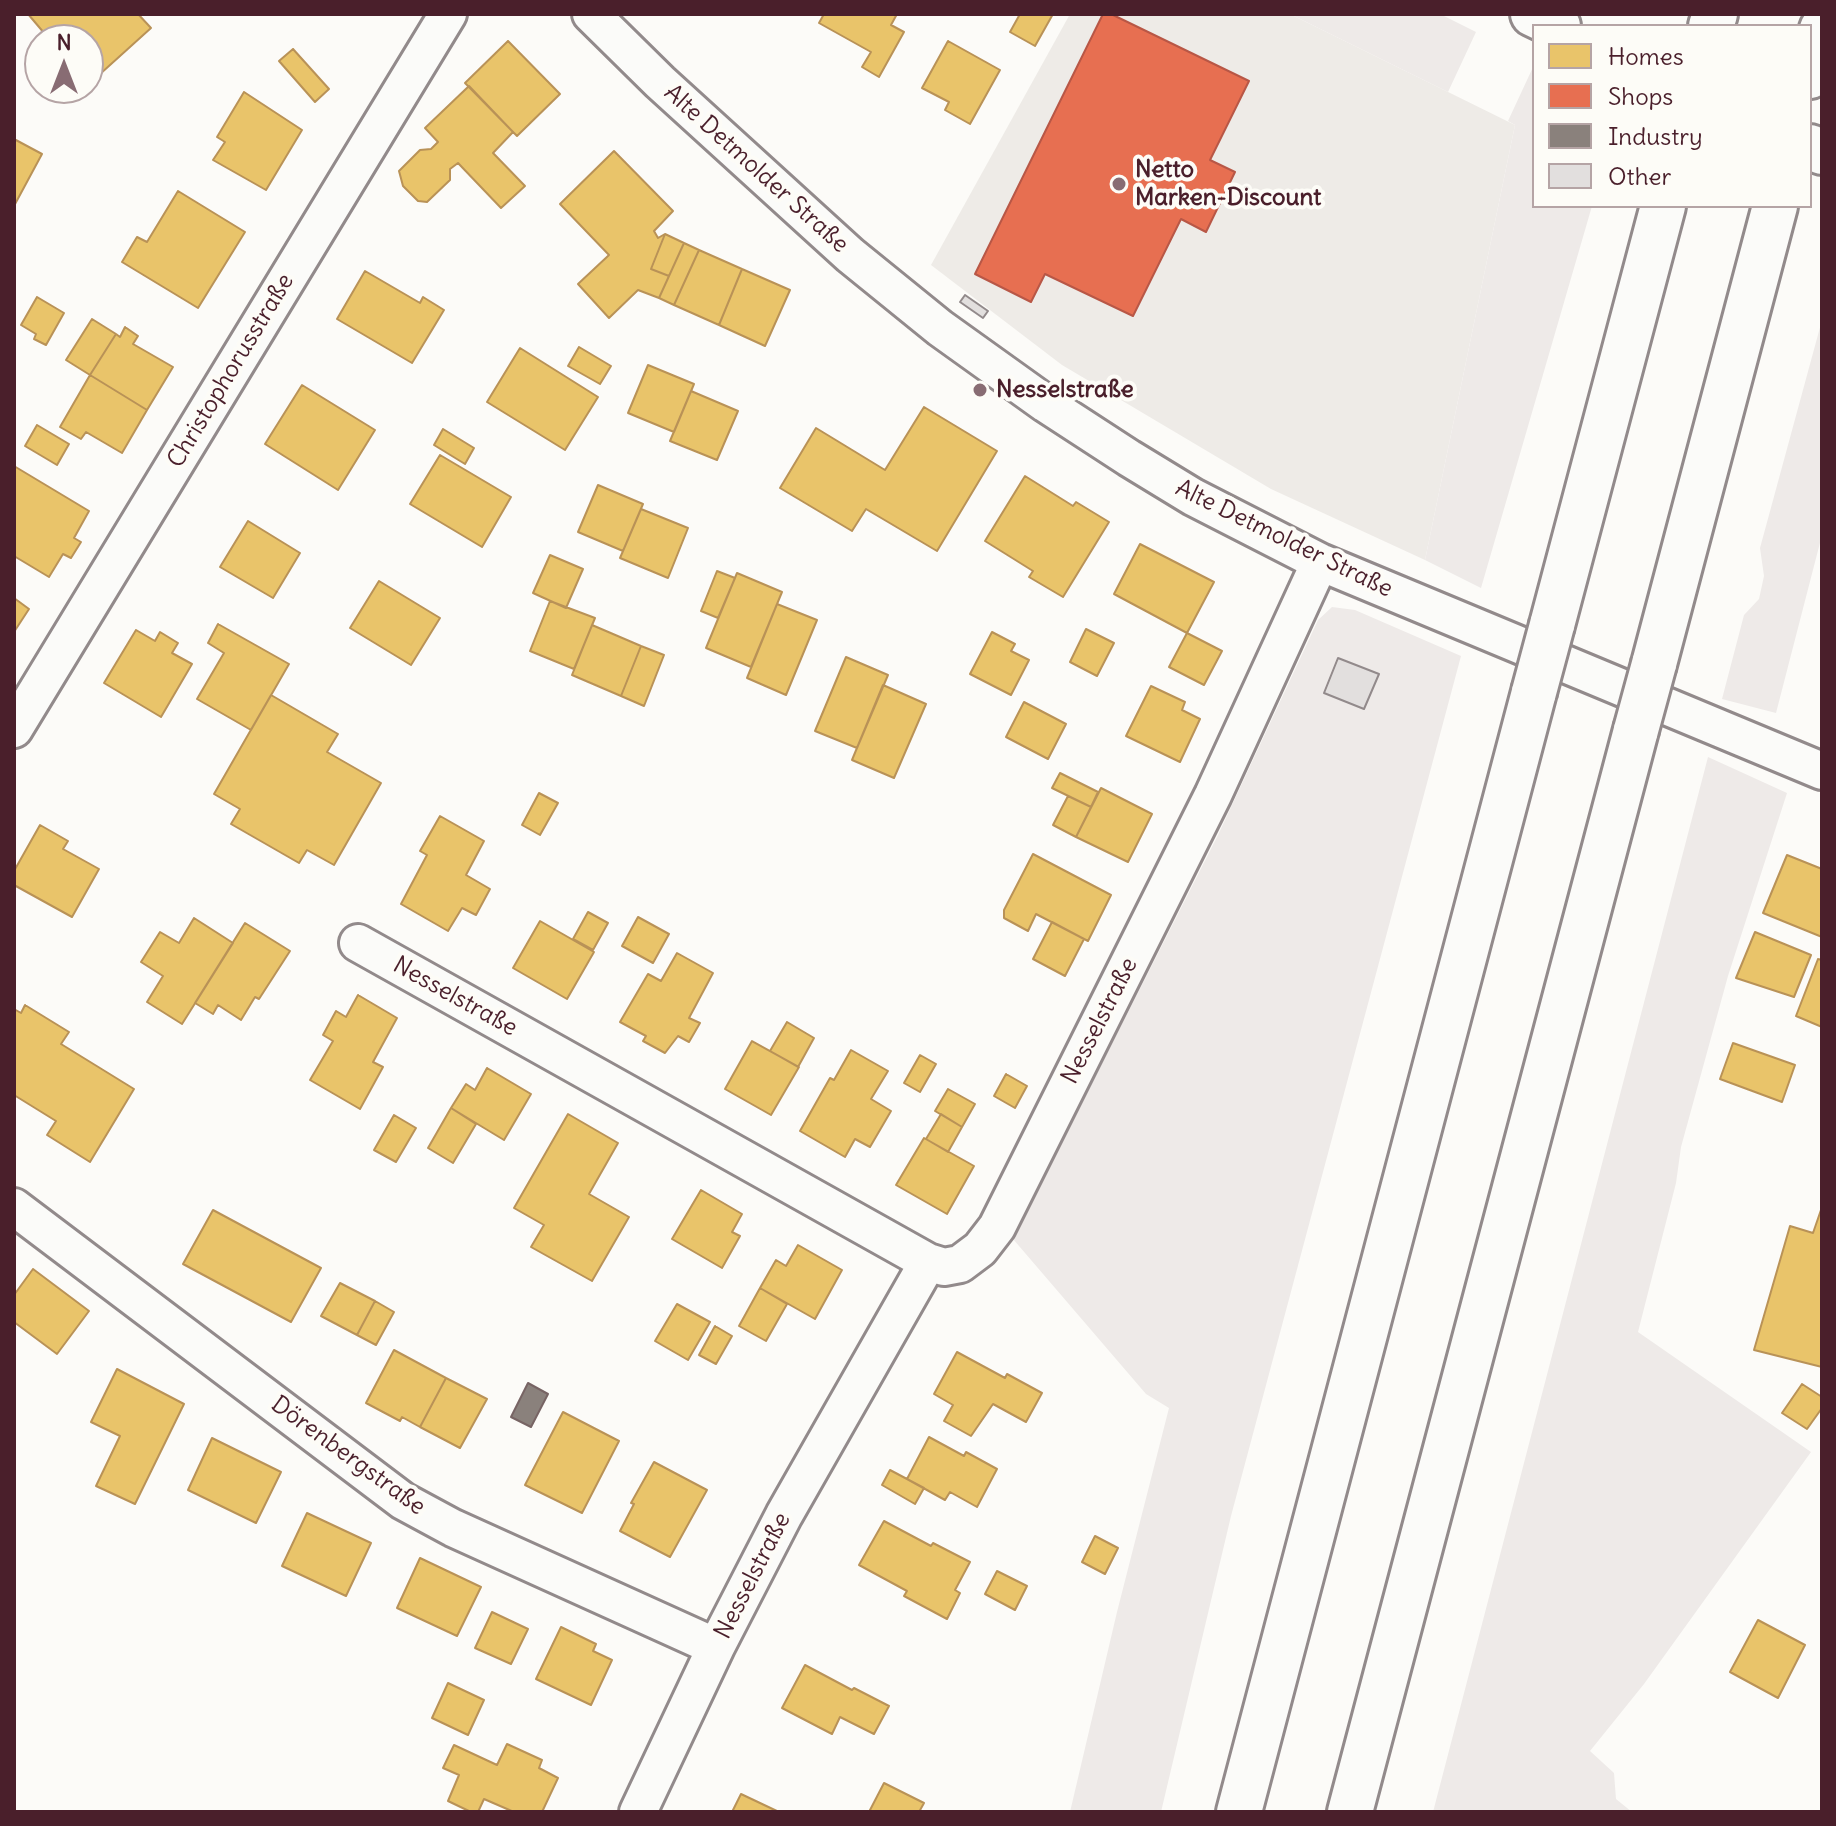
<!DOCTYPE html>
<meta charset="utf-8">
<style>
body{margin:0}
#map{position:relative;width:1836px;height:1826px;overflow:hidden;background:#fcfbf8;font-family:Delius,sans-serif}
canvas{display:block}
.frame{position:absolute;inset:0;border:16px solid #4a1f2b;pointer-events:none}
.legend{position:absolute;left:1532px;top:24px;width:280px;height:184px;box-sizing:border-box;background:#fdfcf7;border:2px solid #b5a4a5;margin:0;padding:10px 14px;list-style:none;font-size:24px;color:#4a1f2b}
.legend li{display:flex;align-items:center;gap:16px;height:40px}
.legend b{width:40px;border:2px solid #b5a4a5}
.north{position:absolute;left:24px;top:24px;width:80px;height:80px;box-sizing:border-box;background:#fdfcf7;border:2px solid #b5a4a5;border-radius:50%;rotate:0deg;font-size:22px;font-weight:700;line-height:32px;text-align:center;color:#4a1f2b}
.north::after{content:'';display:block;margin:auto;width:28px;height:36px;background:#886c73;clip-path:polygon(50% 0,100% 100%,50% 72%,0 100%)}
</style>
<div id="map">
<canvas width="1836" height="1826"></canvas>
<div class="frame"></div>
<ul class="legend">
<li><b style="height:22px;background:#e9c46a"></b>Homes</li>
<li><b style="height:22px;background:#e76f51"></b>Shops</li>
<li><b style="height:22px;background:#8a817c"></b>Industry</li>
<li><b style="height:22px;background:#e2dfde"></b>Other</li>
</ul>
<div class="north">N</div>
</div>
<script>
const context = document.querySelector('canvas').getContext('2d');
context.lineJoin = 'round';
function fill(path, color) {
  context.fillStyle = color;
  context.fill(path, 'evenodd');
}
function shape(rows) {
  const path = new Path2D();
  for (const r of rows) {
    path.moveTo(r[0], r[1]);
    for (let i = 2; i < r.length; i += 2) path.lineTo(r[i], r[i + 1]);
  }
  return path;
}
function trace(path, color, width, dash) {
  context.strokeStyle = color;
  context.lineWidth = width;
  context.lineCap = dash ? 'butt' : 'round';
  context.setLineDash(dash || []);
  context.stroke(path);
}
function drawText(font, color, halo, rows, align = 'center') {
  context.font = font + ' Delius,sans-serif';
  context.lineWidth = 8;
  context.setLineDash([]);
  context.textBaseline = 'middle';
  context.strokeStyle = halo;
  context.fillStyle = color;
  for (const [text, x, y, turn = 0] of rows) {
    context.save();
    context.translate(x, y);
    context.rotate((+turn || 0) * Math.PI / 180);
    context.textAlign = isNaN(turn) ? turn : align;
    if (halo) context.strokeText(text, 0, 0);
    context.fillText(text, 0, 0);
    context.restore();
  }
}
const built = shape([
 [1070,14,1290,14,1515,125,1425,560,1271,489,1062,365,931,265]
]);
const green = shape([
 [1290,14,1440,14,1476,32,1448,92],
 [1534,65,1534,206,1592,206,1481,588,1425,560,1515,125,1508,121],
 [1822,320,1822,535,1776,713,1722,699,1744,615,1759,599,1764,576,1760,548],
 [1332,607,1355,610,1461,656,1231,1516,1161,1812,1070,1812,1117,1612,1169,1408,1146,1394,1013,1239,1218,835,1318,620],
 [1708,757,1787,793,1728,976,1681,1147,1676,1183,1638,1332,1811,1452,1644,1684,1590,1751,1614,1773,1616,1799,1632,1812,1433,1812]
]);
const homes = shape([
 [28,14,138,14,151,28,89,84,88,40,50,40,28,14],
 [824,14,897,14,891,25,904,32,879,77,862,67,871,52,819,23,824,14],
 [1020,14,1053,14,1035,46,1010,32,1020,14],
 [508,41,560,94,517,136,465,83,508,41],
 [948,41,1000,70,970,124,945,110,949,102,922,88,948,41],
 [293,49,329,89,315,102,279,61,293,49],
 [469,86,513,132,493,153,525,186,501,208,458,163,450,169,450,180,427,202,418,201,403,186,399,171,420,150,431,149,438,142,425,128,469,86],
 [244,92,302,130,266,190,213,160,225,142,217,137,244,92],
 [14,139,42,154,14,206,14,139],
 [614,151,673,211,654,231,658,238,665,234,651,269,669,276,659,298,638,290,609,318,578,284,609,255,560,204,614,151],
 [178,191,245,232,198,308,122,262,137,237,147,242,178,191],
 [665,234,684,243,669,276,651,269,665,234],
 [684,243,699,250,674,305,659,298,684,243],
 [699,250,742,269,719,325,674,305,699,250],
 [742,269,790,290,765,346,719,325,742,269],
 [365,271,420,303,423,297,444,310,412,363,337,319,365,271],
 [37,297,64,313,46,345,34,339,36,334,21,325,37,297],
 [92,319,116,334,90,375,66,360,92,319],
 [125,327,138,336,133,344,173,367,147,410,90,375,116,334,120,337,125,327],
 [579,347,611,366,600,384,568,366,579,347],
 [520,348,598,397,565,450,487,402,520,348],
 [648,365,694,384,674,432,628,413,648,365],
 [90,375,147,410,122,453,86,432,81,439,60,427,90,375],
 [302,385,375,430,338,490,265,444,302,385],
 [691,391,738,411,717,460,670,441,691,391],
 [924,407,997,451,937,551,866,509,852,531,780,488,816,428,885,470,924,407],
 [37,425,69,444,57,465,25,446,37,425],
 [443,429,474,448,465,464,434,445,443,429],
 [440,455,511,497,482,547,410,504,440,455],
 [14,466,89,511,74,538,81,542,71,558,63,554,49,577,14,556,14,466],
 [1025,476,1073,506,1076,502,1109,522,1063,597,1029,577,1033,571,985,541,1025,476],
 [598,485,643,504,623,551,578,532,598,485],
 [641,509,688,528,668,578,620,558,641,509],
 [248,521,300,553,273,598,220,567,248,521],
 [1140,544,1214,582,1187,633,1114,594,1140,544],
 [550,555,583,569,566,608,533,593,550,555],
 [717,571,735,578,718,618,701,611,717,571],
 [737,573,782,592,751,667,706,648,737,573],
 [379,581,440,618,411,665,350,628,379,581],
 [14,598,29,609,14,632,14,598],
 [550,601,595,618,574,669,530,651,550,601],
 [777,604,817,620,786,695,747,678,777,604],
 [218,624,289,664,251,730,197,699,224,653,208,643,218,624],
 [592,625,641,646,621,696,572,675,592,625],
 [1086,629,1114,643,1097,676,1070,662,1086,629],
 [136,630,155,641,160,632,178,643,172,653,192,664,161,717,104,683,136,630],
 [992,632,1015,644,1011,651,1029,660,1011,695,970,674,992,632],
 [1187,633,1222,651,1204,685,1169,667,1187,633],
 [641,646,664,655,644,706,621,696,641,646],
 [846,657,888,675,857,748,815,731,846,657],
 [883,685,926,704,894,778,852,760,883,685],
 [1151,686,1185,702,1182,710,1200,719,1180,762,1126,736,1151,686],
 [271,695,338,734,327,752,381,783,334,865,307,850,299,863,231,824,240,809,214,794,271,695],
 [1024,702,1066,724,1048,759,1006,737,1024,702],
 [1060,773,1098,792,1091,807,1052,788,1060,773],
 [1101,788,1152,814,1128,862,1076,837,1101,788],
 [539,793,558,803,540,835,522,825,539,793],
 [1068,796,1091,807,1076,837,1053,825,1068,796],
 [440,816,484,841,466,875,490,889,476,915,462,908,448,931,401,904,427,855,420,851,440,816],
 [40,825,68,841,63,849,99,869,72,917,14,885,14,871,40,825],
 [1033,854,1111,895,1088,941,1036,914,1028,931,1004,918,1004,910,1033,854],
 [1787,855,1822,869,1822,937,1763,913,1787,855],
 [588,912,608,923,593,950,573,939,588,912],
 [638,917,669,934,653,963,622,946,638,917],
 [194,918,233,943,182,1024,147,1002,163,976,141,962,160,932,179,943,194,918],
 [540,921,594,952,567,999,513,968,540,921],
 [1052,922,1084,939,1065,976,1033,959,1052,922],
 [245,923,290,951,259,999,255,997,241,1020,218,1005,213,1014,195,1003,245,923],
 [1755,932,1811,955,1794,997,1736,978,1755,932],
 [677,953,713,973,689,1018,700,1023,689,1042,678,1036,665,1053,643,1041,646,1036,620,1022,648,974,661,981,677,953],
 [1818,959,1822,960,1822,1027,1796,1016,1818,959],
 [358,995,397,1018,373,1062,383,1067,360,1109,310,1080,333,1041,323,1035,336,1011,346,1017,358,995],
 [25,1005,69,1032,61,1044,134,1089,90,1162,47,1135,56,1121,14,1095,14,1009,21,1013,25,1005],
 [787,1022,814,1038,798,1067,770,1051,787,1022],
 [752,1041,799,1067,771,1115,725,1089,752,1041],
 [1733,1043,1795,1065,1782,1102,1720,1079,1733,1043],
 [851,1050,888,1071,871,1099,891,1111,870,1147,855,1139,845,1157,800,1131,830,1078,834,1080,851,1050],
 [920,1055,936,1064,920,1092,904,1083,920,1055],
 [487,1068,531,1094,504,1140,451,1108,466,1084,475,1090,487,1068],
 [1006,1074,1027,1086,1015,1108,994,1096,1006,1074],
 [948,1089,975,1104,962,1127,935,1111,948,1089],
 [451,1108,476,1124,453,1163,428,1148,451,1108],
 [568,1114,618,1143,589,1194,629,1217,592,1281,531,1247,544,1225,514,1208,568,1114],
 [941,1114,962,1127,948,1152,926,1139,941,1114],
 [394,1115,416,1128,396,1162,374,1150,394,1115],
 [924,1138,974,1166,947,1214,896,1185,924,1138],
 [701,1190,742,1214,732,1232,740,1236,722,1268,672,1239,701,1190],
 [1822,1207,1822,1367,1754,1350,1790,1226,1813,1233,1822,1207],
 [213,1210,321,1268,291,1322,183,1264,213,1210],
 [798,1245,842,1270,815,1319,760,1288,776,1260,786,1266,798,1245],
 [33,1269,89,1311,57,1354,14,1322,14,1295,33,1269],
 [340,1283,375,1301,357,1335,321,1316,340,1283],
 [760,1288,787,1304,766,1341,739,1326,760,1288],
 [375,1301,394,1312,376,1345,357,1335,375,1301],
 [677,1304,710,1322,688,1360,655,1341,677,1304],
 [715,1326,732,1336,716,1364,699,1355,715,1326],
 [394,1350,446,1378,420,1427,402,1417,400,1421,366,1403,394,1350],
 [957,1352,1005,1378,1007,1374,1042,1393,1026,1422,993,1404,971,1436,944,1421,953,1405,934,1394,957,1352],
 [117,1369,184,1404,135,1504,96,1486,120,1436,91,1422,117,1369],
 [446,1378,487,1399,460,1448,420,1427,446,1378],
 [1802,1384,1822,1397,1822,1408,1807,1429,1782,1413,1802,1384],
 [563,1412,619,1441,582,1513,525,1485,563,1412],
 [929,1437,964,1456,966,1452,997,1469,977,1507,950,1492,945,1500,907,1479,929,1437],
 [212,1438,281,1472,256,1523,188,1490,212,1438],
 [654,1462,707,1490,670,1557,620,1531,634,1504,631,1503,654,1462],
 [890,1470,924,1488,915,1504,882,1485,890,1470],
 [307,1513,371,1543,346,1596,282,1566,307,1513],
 [884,1521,931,1546,933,1543,970,1562,955,1590,960,1593,947,1619,904,1596,907,1591,859,1565,884,1521],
 [1095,1536,1118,1548,1105,1574,1082,1562,1095,1536],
 [420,1558,481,1587,457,1636,397,1608,420,1558],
 [997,1571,1027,1586,1015,1610,985,1594,997,1571],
 [492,1612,528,1629,511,1664,475,1648,492,1612],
 [1758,1620,1805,1645,1778,1698,1730,1672,1758,1620],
 [561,1627,596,1644,593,1651,612,1660,591,1705,536,1679,561,1627],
 [805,1665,852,1690,854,1688,889,1706,874,1734,840,1717,832,1734,782,1708,805,1665],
 [448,1683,484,1700,468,1735,432,1718,448,1683],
 [507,1744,542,1760,539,1768,558,1778,542,1812,514,1812,484,1799,478,1812,471,1812,448,1801,459,1775,443,1768,454,1745,497,1765,507,1744],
 [884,1783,924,1803,919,1812,869,1812,884,1783],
 [741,1794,779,1812,732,1812,741,1794]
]);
const shops = shape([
 [1103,14,1111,14,1249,81,1210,160,1235,172,1206,232,1181,219,1133,316,1045,274,1031,302,975,274,1103,14]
]);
const industry = shape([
 [528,1383,548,1394,531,1427,511,1417,528,1383]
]);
const building = shape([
 [965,295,988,311,983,318,960,302,965,295],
 [1338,658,1379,674,1364,709,1324,693,1338,658]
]);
const street = shape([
 [591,14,660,82,850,255,940,328,1046,404,1129,458,1193,497,1320,562,1822,771],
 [14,729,448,14],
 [358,943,928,1262,944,1267,960,1264,980,1249,997,1227,1213,795,1320,562],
 [14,1207,403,1501,453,1528,716,1647],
 [638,1812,716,1647,784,1515,928,1262]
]);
const secondary = shape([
 [1533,14,1558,26],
 [1810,147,1822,152]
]);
const highway = shape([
 [1711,26,1715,14],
 [1810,76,1822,29],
 [1552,625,1663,206],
 [1654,664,1775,206],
 [1239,1812,1534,692],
 [1350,1812,1636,730]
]);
const highwayBridge = shape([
 [1534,692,1552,625],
 [1636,730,1654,664]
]);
const markers = [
 [1119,184,8,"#886c73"],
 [980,390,8,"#886c73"]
];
const streetNames = [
 ["Alte Detmolder Straße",756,169,42],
 ["Christophorusstraße",231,371,-59],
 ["Alte Detmolder Straße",1284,539,26],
 ["Nesselstraße",455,997,29],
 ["Nesselstraße",1100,1021,-63],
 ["Dörenbergstraße",348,1456,36],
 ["Nesselstraße",753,1576,-63]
];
const poiNames = [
 ["Netto",1135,170],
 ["Marken-Discount",1135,198],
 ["Nesselstraße",996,390]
];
fill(built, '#eeebe7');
fill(green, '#eeeae8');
fill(homes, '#e9c46a');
trace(homes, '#b99257', 2);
fill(shops, '#e76f51');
trace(shops, '#b85746', 2);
fill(industry, '#8a817c');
trace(industry, '#776464', 2);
fill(building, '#e2dfde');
trace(building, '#928a8b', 2);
trace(street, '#928a8b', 42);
trace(secondary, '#928a8b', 50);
trace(highway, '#928a8b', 50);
trace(street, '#fbfbf9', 36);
trace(secondary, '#fbfbf9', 44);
trace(highway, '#fbfbf9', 44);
trace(highwayBridge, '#928a8b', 50, []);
trace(highwayBridge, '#fbfbf9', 44);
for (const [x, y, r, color] of markers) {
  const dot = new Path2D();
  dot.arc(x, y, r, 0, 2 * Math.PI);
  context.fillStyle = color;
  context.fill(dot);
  trace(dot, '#fdfcf7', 3);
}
drawText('24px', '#4a1f2b', '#fdfcf7', streetNames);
drawText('bold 24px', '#4a1f2b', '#fdfcf7', poiNames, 'left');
</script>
